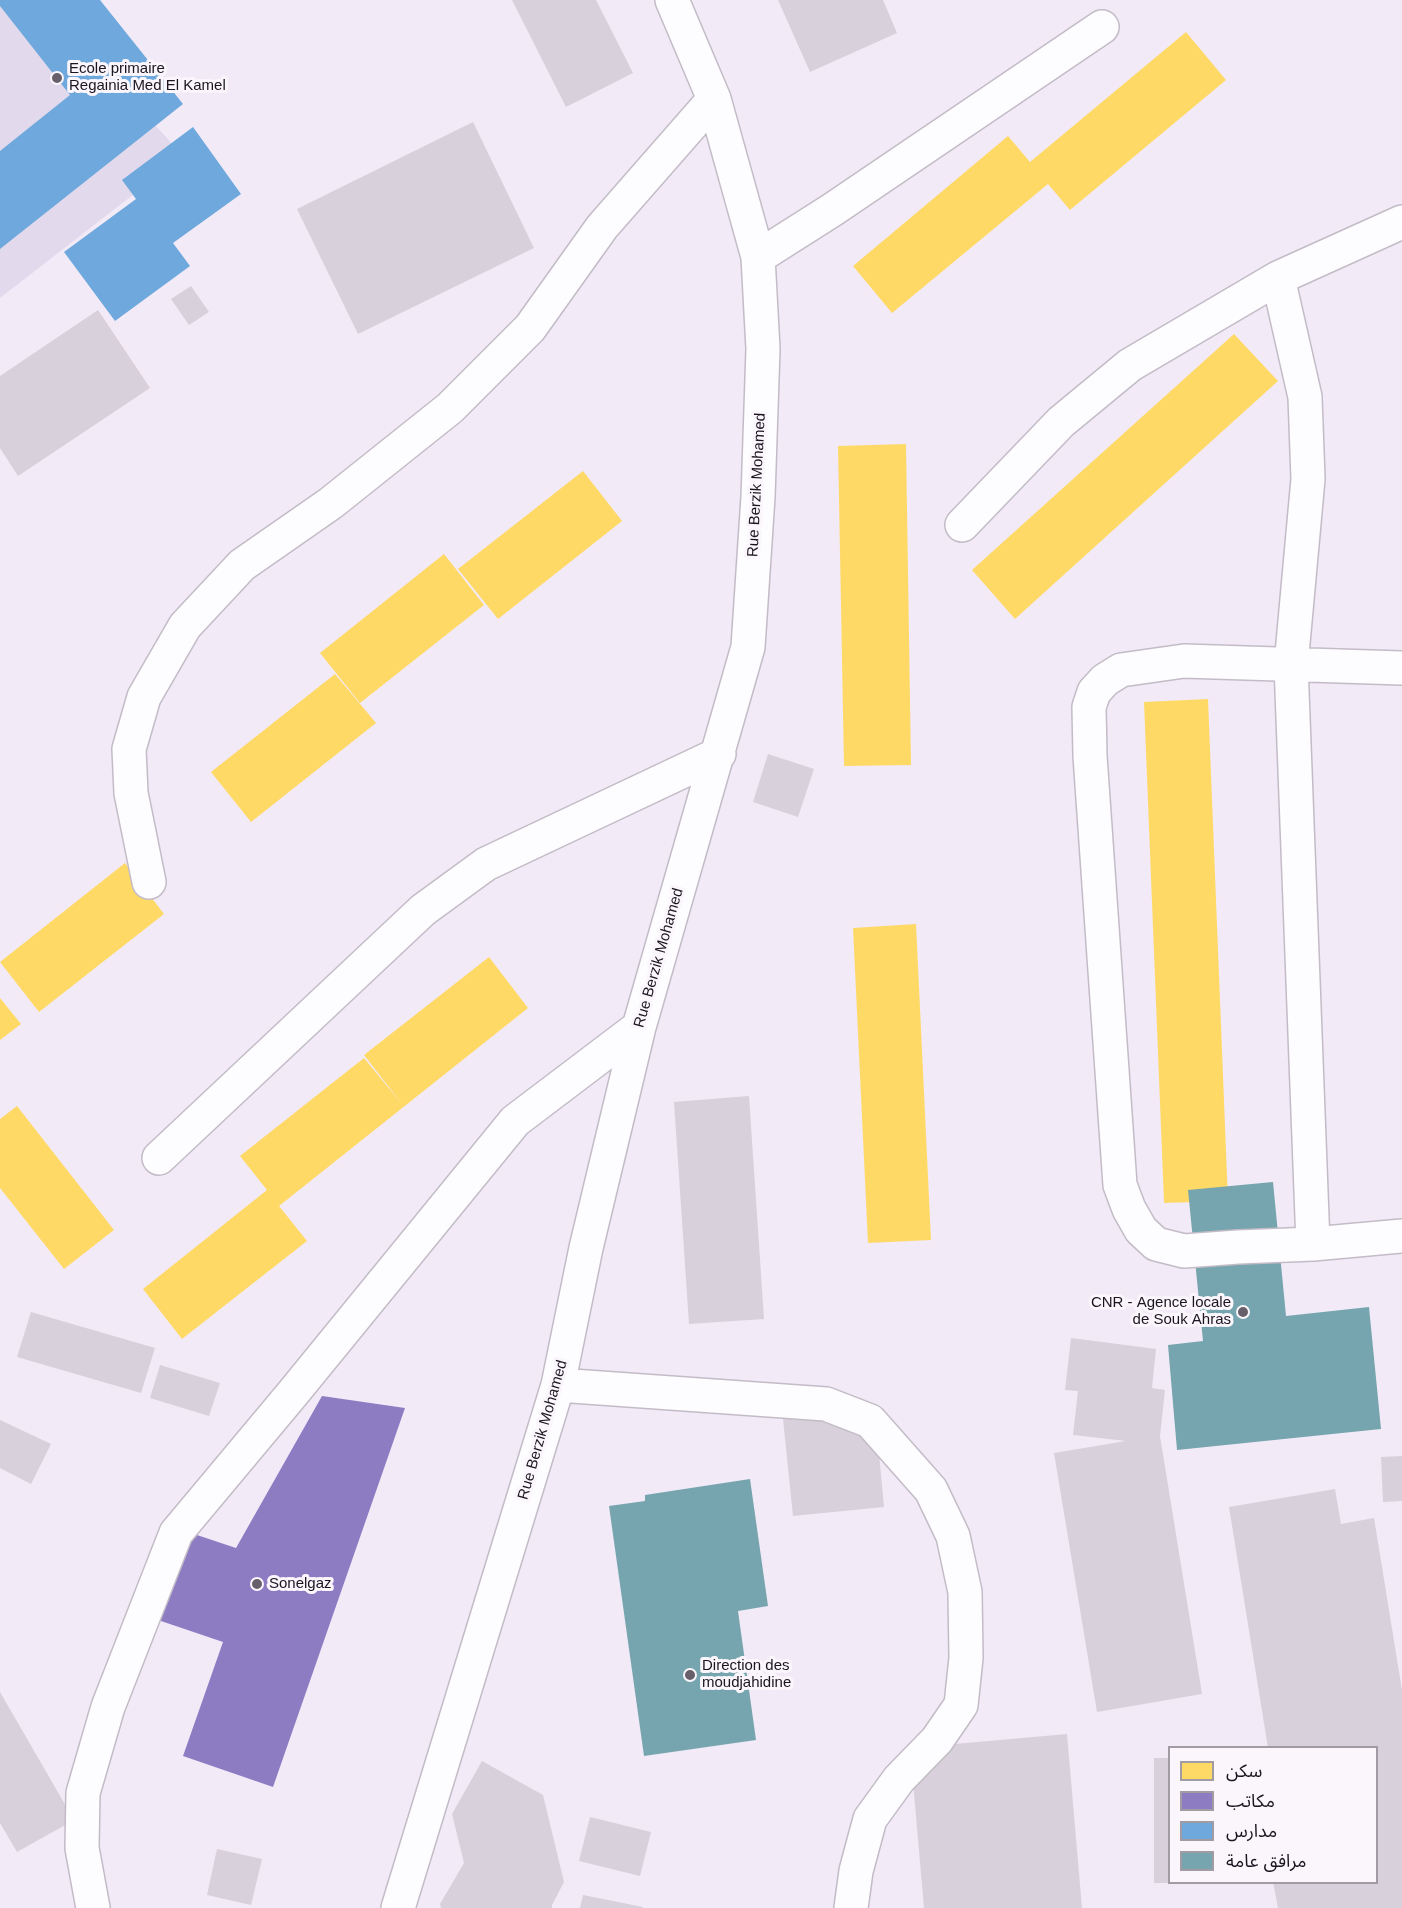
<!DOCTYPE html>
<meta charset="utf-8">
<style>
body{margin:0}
#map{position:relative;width:1402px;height:1908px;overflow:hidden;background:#f2eaf7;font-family:Helvetica,"Noto Sans Arabic",sans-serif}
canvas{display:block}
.legend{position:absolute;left:1168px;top:1746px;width:210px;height:138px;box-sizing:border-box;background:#faf6fc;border:2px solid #a19ca4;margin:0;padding:8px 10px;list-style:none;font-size:18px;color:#1c1520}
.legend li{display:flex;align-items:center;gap:12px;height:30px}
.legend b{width:30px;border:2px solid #a19ca4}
</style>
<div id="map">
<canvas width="1402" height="1908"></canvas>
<ul class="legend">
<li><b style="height:16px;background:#ffd966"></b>سكن</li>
<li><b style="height:16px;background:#8e7cc3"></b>مكاتب</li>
<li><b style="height:16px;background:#6fa8dc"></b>مدارس</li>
<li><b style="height:16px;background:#76a5af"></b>مرافق عامة</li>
</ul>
</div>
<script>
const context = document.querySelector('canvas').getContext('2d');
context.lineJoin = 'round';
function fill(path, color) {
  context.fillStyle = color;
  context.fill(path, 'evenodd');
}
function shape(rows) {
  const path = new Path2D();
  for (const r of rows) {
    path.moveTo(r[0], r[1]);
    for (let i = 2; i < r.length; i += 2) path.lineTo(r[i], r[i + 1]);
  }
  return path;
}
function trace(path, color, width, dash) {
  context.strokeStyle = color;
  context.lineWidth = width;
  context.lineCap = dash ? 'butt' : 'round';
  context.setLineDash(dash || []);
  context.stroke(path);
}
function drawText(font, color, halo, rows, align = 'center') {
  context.font = font + ' Helvetica,sans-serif';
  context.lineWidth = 6;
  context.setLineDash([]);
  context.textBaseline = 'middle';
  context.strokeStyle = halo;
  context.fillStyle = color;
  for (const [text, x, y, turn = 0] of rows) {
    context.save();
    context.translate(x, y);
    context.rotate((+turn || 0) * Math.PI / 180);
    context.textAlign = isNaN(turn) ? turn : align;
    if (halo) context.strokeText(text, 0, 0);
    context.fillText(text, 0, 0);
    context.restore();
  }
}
const education = shape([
 [0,0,43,0,183,156,0,298]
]);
const homes = shape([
 [1186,32,1226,80,1070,210,1048,184,892,313,853,266,1008,136,1030,162],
 [1234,334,1278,381,1015,619,972,570],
 [906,444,911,765,844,766,838,446],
 [583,471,622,521,498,619,458,569],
 [444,554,484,605,360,703,320,653],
 [335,674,376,723,251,822,211,772],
 [1208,699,1228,1201,1164,1203,1144,702],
 [125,863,164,914,39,1012,0,962],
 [916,924,931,1240,868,1243,853,928],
 [489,957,528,1008,279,1206,307,1241,182,1339,143,1289,267,1190,240,1156,364,1058,402,1104,364,1055],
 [0,998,21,1024,0,1040],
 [17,1106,114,1230,64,1269,0,1188,0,1119]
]);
const offices = shape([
 [322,1396,405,1408,273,1787,183,1756,223,1642,158,1620,188,1532,236,1548]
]);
const schools = shape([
 [0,0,100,0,183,104,0,249,0,151,70,95,0,6],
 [193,127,241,194,173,243,190,266,115,321,64,252,136,199,122,180]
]);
const public = shape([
 [1273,1182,1286,1316,1369,1307,1381,1429,1177,1450,1168,1345,1203,1341,1188,1190],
 [750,1479,768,1606,738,1611,756,1740,644,1756,609,1506,645,1501,645,1495]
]);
const building = shape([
 [512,0,596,0,633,73,566,107],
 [778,0,883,0,897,33,810,72],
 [473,122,534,248,358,334,297,209],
 [191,286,209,312,189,325,171,299],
 [98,310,150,388,18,476,0,448,0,376],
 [768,754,814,769,798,817,753,802],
 [749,1096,764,1319,689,1324,674,1102],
 [31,1312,155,1348,141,1393,17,1357],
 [1071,1338,1156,1349,1152,1388,1165,1390,1160,1436,1202,1694,1097,1712,1054,1453,1126,1441,1073,1435,1078,1391,1065,1390],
 [160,1365,220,1383,209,1416,150,1398],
 [875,1411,884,1507,793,1516,783,1419],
 [0,1420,51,1444,31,1484,0,1468],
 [1402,1456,1402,1501,1383,1502,1381,1457],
 [1335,1489,1341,1524,1374,1518,1402,1690,1402,1908,1278,1908,1273,1882,1376,1882,1376,1748,1268,1748,1229,1507],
 [0,1692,74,1820,17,1852,0,1823],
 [1067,1734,1082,1908,924,1908,910,1748],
 [1154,1758,1170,1758,1170,1883,1154,1883],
 [482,1761,543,1795,564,1882,552,1905,552,1908,441,1908,440,1904,464,1863,452,1814],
 [590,1817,651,1832,640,1876,579,1861],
 [217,1849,262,1859,251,1905,207,1895],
 [583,1895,643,1907,642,1908,580,1908]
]);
const minor = shape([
 [758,257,832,210,1102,27],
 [1278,278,1305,397,1308,479,1291,665,1313,1244],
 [962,525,1061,422,1130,365,1278,278,1402,222],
 [1402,668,1184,661,1121,670,1105,680,1094,692,1089,707,1090,756,1120,1185,1129,1209,1141,1230,1156,1244,1184,1251,1238,1247,1313,1244,1402,1236],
 [149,882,131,793,129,749,144,697,185,626,242,565,331,503,450,408,530,328,602,227,714,99],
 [159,1158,423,910,486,864,719,754],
 [558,1385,826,1404,870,1421,931,1490,953,1536,965,1592,966,1658,961,1705,937,1740,899,1779,870,1819,856,1871,851,1908],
 [93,1908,82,1848,83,1793,108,1707,176,1533,293,1393,515,1121,639,1027],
 [398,1908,558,1385,586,1248,639,1027,748,647,758,497,763,349,758,257,714,99,672,0]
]);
const markers = [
 [57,78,6,"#67606b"],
 [1243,1312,6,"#67606b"],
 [257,1584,6,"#67606b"],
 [690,1675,6,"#67606b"]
];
const poiNames = [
 ["Ecole primaire",69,69],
 ["Regainia Med El Kamel",69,86],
 ["CNR - Agence locale",1231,1303,"right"],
 ["de Souk Ahras",1231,1320,"right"],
 ["Sonelgaz",269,1584],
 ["Direction des",702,1666],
 ["moudjahidine",702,1683]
];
const streetNames = [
 ["Rue Berzik Mohamed",757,485,-87],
 ["Rue Berzik Mohamed",659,958,-74],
 ["Rue Berzik Mohamed",543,1430,-74]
];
fill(education, '#e2daec');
fill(homes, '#ffd966');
fill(offices, '#8e7cc3');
fill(schools, '#6fa8dc');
fill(public, '#76a5af');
fill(building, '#d8d0da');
trace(minor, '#c3bcc7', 36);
trace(minor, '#fdfcfe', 33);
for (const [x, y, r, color] of markers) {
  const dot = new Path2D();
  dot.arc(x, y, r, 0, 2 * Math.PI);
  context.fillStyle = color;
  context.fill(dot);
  trace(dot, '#faf6fc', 2);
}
drawText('15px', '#1c1520', '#faf6fc', poiNames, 'left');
drawText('15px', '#1c1520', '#faf6fc', streetNames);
</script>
